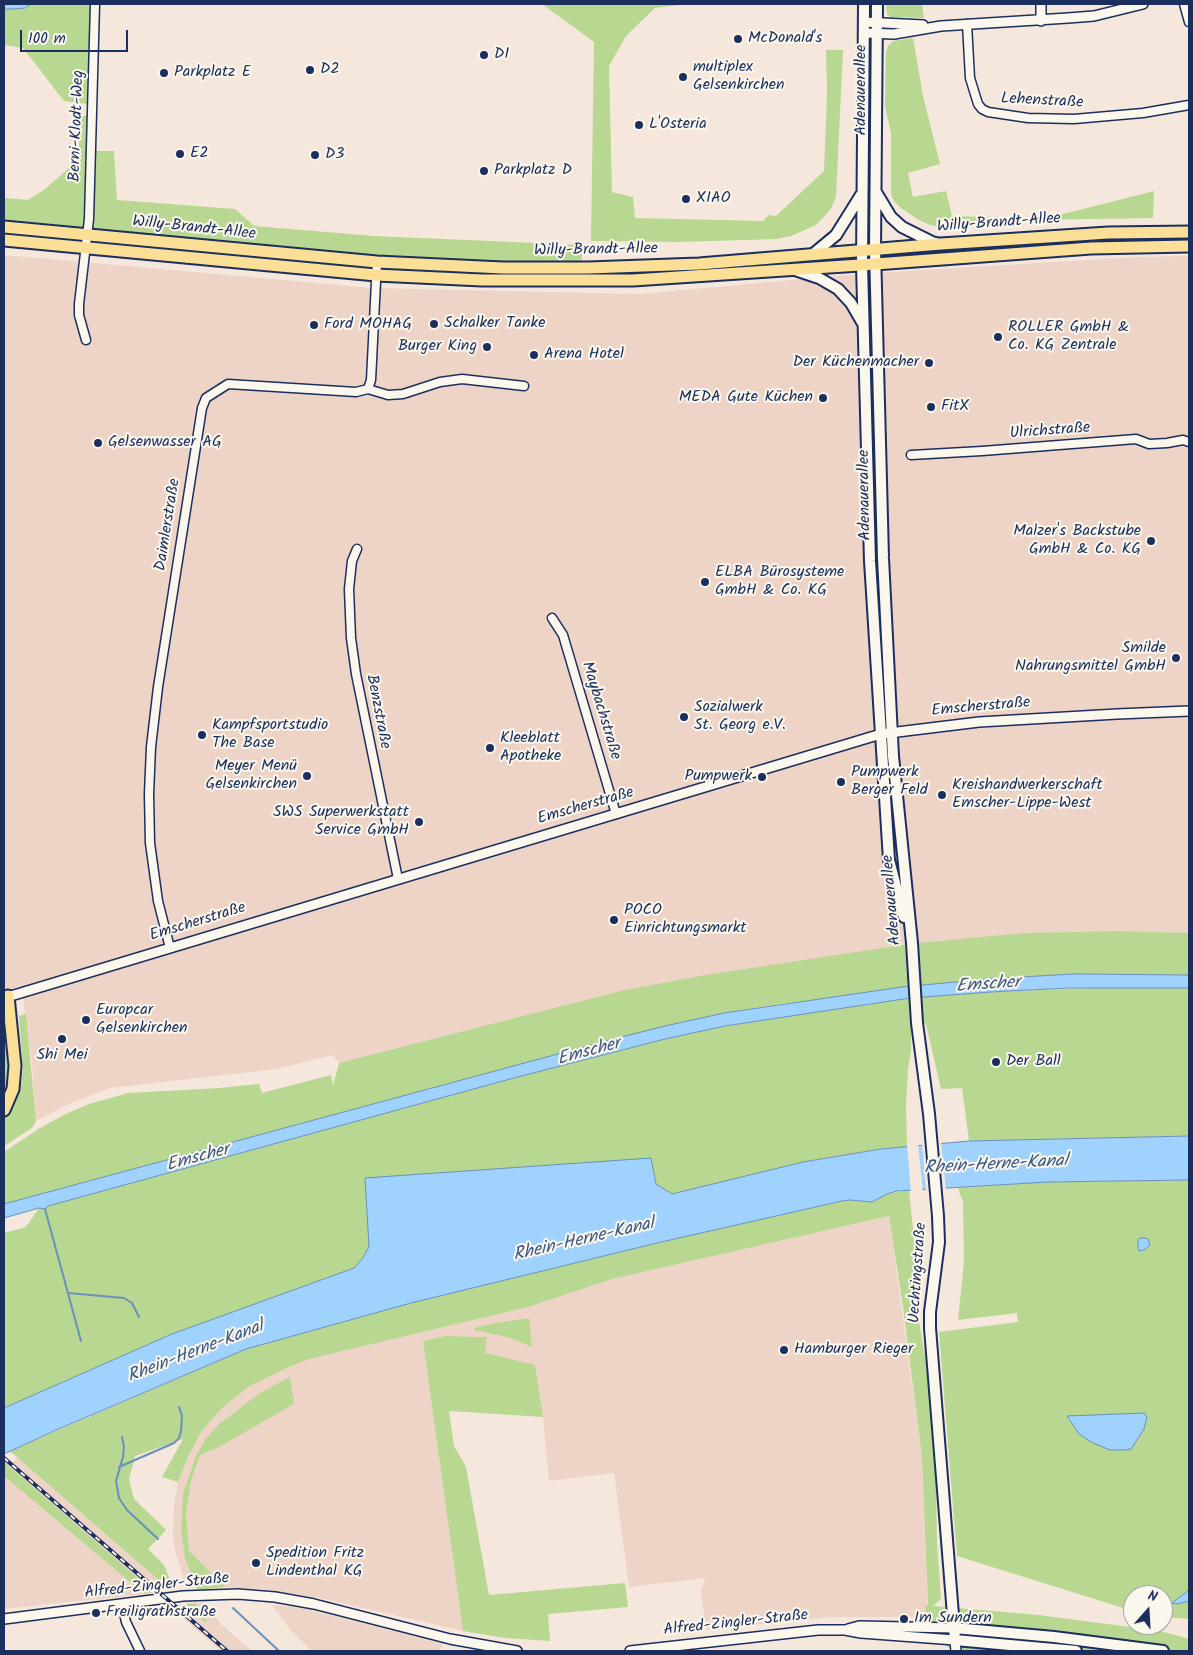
<!DOCTYPE html>
<meta charset="utf-8">
<style>
body{margin:0}
#map{position:relative;width:1193px;height:1655px;overflow:hidden;background:#f5e7db;font-family:Kalam,sans-serif}
canvas{display:block}
.frame{position:absolute;inset:0;border:5px solid #1b2f5e;pointer-events:none}
.north{position:absolute;left:1123px;top:1585px;width:50px;height:50px;box-sizing:border-box;background:#fbf7ec;border:1px solid #a1a7b3;border-radius:50%;rotate:19deg;font-size:14px;font-weight:700;line-height:20px;text-align:center;color:#1b2f5e}
.north::after{content:'';display:block;margin:auto;width:18px;height:22px;background:#1b2f5e;clip-path:polygon(50% 0,100% 100%,50% 72%,0 100%)}
.scale{position:absolute;left:20px;top:30px;width:108px;height:22px;box-sizing:border-box;border:2px solid #1b2f5e;border-top:0;padding-left:6px;font-size:15px;line-height:18px;white-space:nowrap;color:#1b2f5e;-webkit-text-stroke:4px #fbf7ec;paint-order:stroke}
</style>
<div id="map">
<canvas width="1193" height="1655"></canvas>
<div class="frame"></div>
<div class="north">N</div>
<div class="scale">100 m</div>
</div>
<script>
const context = document.querySelector('canvas').getContext('2d');
context.lineJoin = 'round';
function fill(path, color) {
  context.fillStyle = color;
  context.fill(path, 'evenodd');
}
function shape(rows) {
  const path = new Path2D();
  for (const r of rows) {
    path.moveTo(r[0], r[1]);
    for (let i = 2; i < r.length; i += 2) path.lineTo(r[i], r[i + 1]);
  }
  return path;
}
function trace(path, color, width, dash) {
  context.strokeStyle = color;
  context.lineWidth = width;
  context.lineCap = dash ? 'butt' : 'round';
  context.setLineDash(dash || []);
  context.stroke(path);
}
function drawText(font, color, halo, rows, align = 'center') {
  context.font = font + ' Kalam,sans-serif';
  context.lineWidth = 4;
  context.setLineDash([]);
  context.textBaseline = 'middle';
  context.strokeStyle = halo;
  context.fillStyle = color;
  for (const [text, x, y, turn = 0] of rows) {
    context.save();
    context.translate(x, y);
    context.rotate((+turn || 0) * Math.PI / 180);
    context.textAlign = isNaN(turn) ? turn : align;
    if (halo) context.strokeText(text, 0, 0);
    context.fillText(text, 0, 0);
    context.restore();
  }
}
const built = shape([
 [4,255,373,288,639,294,858,274,1136,257,1189,256,1189,933,1118,931,1023,933,699,976,620,991,339,1063,332,1055,277,1069,110,1088,71,1103,36,1121,32,1064,23,997,20,986,4,991],
 [889,1216,922,1457,928,1617,831,1617,706,1630,701,1591,705,1578,629,1587,614,1473,549,1481,543,1417,535,1366,484,1353,487,1337,466,1336,445,1336,423,1341,463,1631,320,1598,260,1589,225,1587,189,1552,186,1513,191,1481,197,1463,200,1455,219,1447,240,1407,220,1423,206,1438,195,1458,189,1474,183,1493,181,1529,185,1559,194,1586,186,1586,174,1547,173,1530,174,1506,178,1482,187,1459,201,1432,222,1408,248,1387,289,1367,309,1359,528,1307,612,1279],
 [529,1318,532,1347,507,1337,474,1328,494,1323],
 [18,1457,166,1587,149,1588,9,1466],
 [4,1476,11,1482,144,1594,4,1609],
 [196,1603,204,1603,221,1624,252,1651,221,1651,169,1606,186,1604,206,1622,207,1621],
 [272,1605,301,1608,444,1644,439,1651,312,1651,291,1631]
]);
const green = shape([
 [31,4,90,4,88,104,64,101,23,48,4,45,4,9,25,8],
 [542,4,688,4,655,8,626,36,609,66,612,192,633,197,635,218,763,221,769,215,776,216,824,171,827,95,826,50,843,50,836,196,831,209,816,225,791,236,777,239,679,242,591,241,594,42],
 [886,4,922,4,924,18,891,17,887,14],
 [913,38,923,96,940,164,908,173,913,197,946,191,952,216,993,217,994,219,1043,217,1063,214,1154,191,1153,218,1028,220,955,224,942,227,930,225,919,220,901,208,894,201,891,194,891,133,885,106,886,53,888,46,893,41],
 [87,115,86,151,114,151,117,200,235,209,254,226,374,236,582,245,582,263,382,258,4,221,4,198,28,200,44,190,78,160,81,117],
 [1118,931,1189,933,1189,975,1073,974,987,979,780,1004,724,1013,602,1042,4,1204,4,1152,40,1128,66,1114,89,1104,128,1093,220,1088,259,1084,262,1093,331,1075,333,1086,339,1063,620,991,699,976,909,944,1023,933],
 [1115,987,1189,988,1189,1136,969,1141,962,1088,941,1089,926,1024,915,1022,911,1032,911,1051,908,1069,906,1107,907,1147,881,1149,803,1162,672,1194,656,1184,651,1158,369,1247,362,1259,354,1268,172,1334,4,1408,4,1233,26,1227,39,1208,45,1209,48,1206,510,1079,665,1039,725,1026,910,998,991,992],
 [26,1014,36,1121,32,1128,4,1146,4,1120,11,1110,21,1086,23,1071,19,1016],
 [4,1034,9,1047,11,1067,8,1084,4,1096],
 [1189,1180,1189,1619,1163,1617,1163,1595,1133,1595,1133,1611,957,1556,939,1332,1018,1322,1017,1313,958,1320,964,1262,963,1202,958,1188,1048,1182],
 [909,1190,918,1278,915,1298,927,1368,936,1479,937,1543,941,1599,933,1606,1039,1615,1160,1631,1189,1639,1189,1651,953,1651,928,1631,925,1605,928,1605,922,1457,903,1307,889,1216,612,1279,528,1307,309,1359,289,1367,248,1387,222,1408,201,1432,187,1459,178,1482,162,1477,183,1439,135,1456,129,1479,134,1499,166,1530,148,1549,164,1565,174,1590,170,1590,10,1451,246,1349,411,1303,657,1243,842,1201,850,1200,869,1202,887,1194],
 [529,1318,532,1347,507,1337,474,1330,474,1328,494,1323],
 [445,1336,487,1337,485,1353,535,1365,543,1417,449,1411,454,1446,466,1467,489,1595,625,1583,628,1607,548,1614,550,1641,505,1638,463,1631,423,1341],
 [290,1377,294,1404,219,1447,200,1455,191,1481,186,1513,189,1551,225,1587,197,1590,185,1559,181,1529,183,1493,195,1458,206,1438,220,1423,260,1393],
 [4,1462,9,1466,154,1592,144,1594,4,1476],
 [196,1603,207,1621,206,1623,186,1604]
]);
const water = shape([
 [4,4,31,4,25,8,13,9,4,9,4,4],
 [1073,974,1189,975,1189,988,1068,988,991,992,910,998,725,1026,665,1039,510,1079,48,1206,45,1209,39,1208,4,1218,4,1204,602,1042,665,1026,724,1013,902,987,987,979,1073,974],
 [1189,1136,1189,1180,1048,1182,897,1191,887,1194,872,1202,850,1200,842,1201,657,1243,411,1303,246,1349,54,1431,4,1454,4,1408,172,1334,354,1268,362,1259,369,1247,365,1178,651,1158,656,1184,672,1194,803,1162,881,1149,969,1141,1189,1136],
 [1144,1238,1148,1239,1150,1245,1144,1250,1139,1251,1138,1248,1138,1240,1140,1238,1144,1238],
 [1144,1413,1147,1417,1144,1429,1131,1449,1125,1450,1110,1450,1093,1443,1079,1434,1067,1416,1144,1413],
 [1189,1590,1189,1601,1178,1604,1172,1603,1189,1590]
]);
const pier = shape([
 [941,1141,946,1191,926,1192,922,1143],
 [918,1143,923,1192,911,1193,907,1144]
]);
const stream = shape([
 [45,1209,81,1341],
 [68,1293,124,1298,132,1303,139,1317],
 [122,1437,124,1447,123,1457,116,1481,119,1498,127,1510,158,1539],
 [119,1467,174,1443,179,1438,181,1431,182,1416,179,1407],
 [233,1608,279,1651]
]);
const minor = shape([
 [1184,4,1189,22],
 [967,24,970,78,978,104,982,109,988,112,1028,118,1074,119,1143,113,1189,105],
 [86,340,79,315,79,304,89,219,95,4],
 [368,389,388,395,403,394,440,382,462,379,524,386],
 [911,455,982,451,1136,439,1149,444,1167,443,1183,440,1189,442],
 [357,549,352,561,349,589,351,638,356,674,398,879],
 [552,618,563,635,616,814],
 [170,948,158,901,150,843,149,794,151,747,158,687,202,408,206,398,228,384,356,392,368,389,371,380,377,262],
 [122,1604,126,1622,140,1651]
]);
const tertiary = shape([
 [1041,4,1041,21],
 [864,22,923,25],
 [864,33,894,34,941,26,1068,18,1094,16,1143,4],
 [4,998,881,734,979,722,1117,714,1189,711],
 [4,1619,183,1596,238,1594,275,1597,314,1604,450,1639,517,1651],
 [848,1629,859,1626,954,1628],
 [630,1651,818,1630,845,1630,861,1633,955,1640,956,1651]
]);
const secondary = shape([
 [864,4,862,265,870,561,889,860,904,917],
 [877,4,875,250,883,558,893,756,912,943,917,1023,929,1114,938,1216,939,1242,930,1312,930,1328,955,1640,1076,1651],
 [876,192,891,217,902,227,932,242,940,244],
 [812,255,836,235,861,195],
 [795,270,819,278,838,289,851,303,862,322],
 [954,1628,1054,1637,1163,1651]
]);
const primary = shape([
 [4,227,377,262,503,268,588,268,699,264,941,244,1108,233,1189,232],
 [4,240,376,275,482,280,633,280,875,264,1091,248,1189,246],
 [4,1110,13,1089,15,1066,8,996]
]);
const rail = shape([
 [4,1458,227,1651]
]);
const markers = [
 [738,39,5,"#1b2f5e"],
 [484,55,5,"#1b2f5e"],
 [310,70,5,"#1b2f5e"],
 [164,73,5,"#1b2f5e"],
 [683,77,5,"#1b2f5e"],
 [639,125,5,"#1b2f5e"],
 [180,154,5,"#1b2f5e"],
 [315,155,5,"#1b2f5e"],
 [484,171,5,"#1b2f5e"],
 [686,199,5,"#1b2f5e"],
 [434,324,5,"#1b2f5e"],
 [314,325,5,"#1b2f5e"],
 [998,337,5,"#1b2f5e"],
 [487,347,5,"#1b2f5e"],
 [534,355,5,"#1b2f5e"],
 [929,363,5,"#1b2f5e"],
 [823,398,5,"#1b2f5e"],
 [931,407,5,"#1b2f5e"],
 [98,443,5,"#1b2f5e"],
 [1151,541,5,"#1b2f5e"],
 [705,582,5,"#1b2f5e"],
 [1176,658,5,"#1b2f5e"],
 [684,717,5,"#1b2f5e"],
 [202,735,5,"#1b2f5e"],
 [490,748,5,"#1b2f5e"],
 [307,776,5,"#1b2f5e"],
 [762,777,5,"#1b2f5e"],
 [841,782,5,"#1b2f5e"],
 [942,795,5,"#1b2f5e"],
 [419,822,5,"#1b2f5e"],
 [614,920,5,"#1b2f5e"],
 [86,1020,5,"#1b2f5e"],
 [62,1039,5,"#1b2f5e"],
 [996,1062,5,"#1b2f5e"],
 [784,1350,5,"#1b2f5e"],
 [256,1563,5,"#1b2f5e"],
 [96,1613,5,"#1b2f5e"],
 [904,1619,5,"#1b2f5e"]
];
const poiNames = [
 ["McDonald's",748,39],
 ["D1",494,55],
 ["multiplex",693,68],
 ["Gelsenkirchen",693,86],
 ["D2",320,70],
 ["Parkplatz E",174,73],
 ["L'Osteria",649,125],
 ["E2",190,154],
 ["D3",325,155],
 ["Parkplatz D",494,171],
 ["XIAO",696,199],
 ["Schalker Tanke",444,324],
 ["Ford MOHAG",324,325],
 ["ROLLER GmbH &",1008,328],
 ["Co. KG Zentrale",1008,346],
 ["Burger King",477,347,"right"],
 ["Arena Hotel",544,355],
 ["Der Küchenmacher",919,363,"right"],
 ["MEDA Gute Küchen",813,398,"right"],
 ["FitX",941,407],
 ["Gelsenwasser AG",108,443],
 ["Malzer's Backstube",1141,532,"right"],
 ["GmbH & Co. KG",1141,550,"right"],
 ["ELBA Bürosysteme",715,573],
 ["GmbH & Co. KG",715,591],
 ["Smilde",1166,649,"right"],
 ["Nahrungsmittel GmbH",1166,667,"right"],
 ["Sozialwerk",694,708],
 ["St. Georg e.V.",694,726],
 ["Kampfsportstudio",212,726],
 ["The Base",212,744],
 ["Kleeblatt",500,739],
 ["Apotheke",500,757],
 ["Meyer Menü",297,767,"right"],
 ["Gelsenkirchen",297,785,"right"],
 ["Pumpwerk",851,773],
 ["Berger Feld",851,791],
 ["Pumpwerk",752,777,"right"],
 ["Kreishandwerkerschaft",952,786],
 ["Emscher-Lippe-West",952,804],
 ["SWS Superwerkstatt",409,813,"right"],
 ["Service GmbH",409,831,"right"],
 ["POCO",624,911],
 ["Einrichtungsmarkt",624,929],
 ["Europcar",96,1011],
 ["Gelsenkirchen",96,1029],
 ["Shi Mei",62,1056,"center"],
 ["Der Ball",1006,1062],
 ["Hamburger Rieger",794,1350],
 ["Spedition Fritz",266,1554],
 ["Lindenthal KG",266,1572],
 ["Freiligrathstraße",106,1613],
 ["Im Sundern",914,1619]
];
const streetNames = [
 ["Adenauerallee",862,90,-90],
 ["Lehenstraße",1042,102,3],
 ["Berni-Klodt-Weg",78,126,-88],
 ["Willy-Brandt-Allee",999,224,-4],
 ["Willy-Brandt-Allee",194,229,6],
 ["Willy-Brandt-Allee",596,251,-1],
 ["Ulrichstraße",1050,432,-4],
 ["Adenauerallee",866,495,-91],
 ["Daimlerstraße",169,525,-81],
 ["Emscherstraße",981,708,-5],
 ["Maybachstraße",600,711,73],
 ["Benzstraße",377,712,79],
 ["Emscherstraße",586,807,-16],
 ["Adenauerallee",893,900,-95],
 ["Emscherstraße",198,923,-17],
 ["Uechtingstraße",919,1273,-86],
 ["Alfred-Zingler-Straße",157,1587,-6],
 ["Alfred-Zingler-Straße",736,1624,-6]
];
const waterNames = [
 ["Emscher",988,986,-4],
 ["Emscher",589,1053,-15],
 ["Emscher",198,1159,-15],
 ["Rhein-Herne-Kanal",996,1166,-3],
 ["Rhein-Herne-Kanal",584,1241,-13],
 ["Rhein-Herne-Kanal",196,1353,-21]
];
fill(built, '#eed3c7');
fill(green, '#b8d790');
fill(water, '#9fd2fd');
trace(water, '#6a91bd', 1);
fill(pier, '#f5e7db');
trace(stream, '#6a91bd', 2);
trace(minor, '#1b2f5e', 11);
trace(tertiary, '#1b2f5e', 12);
trace(secondary, '#1b2f5e', 14);
trace(primary, '#1b2f5e', 15);
trace(minor, '#fbf7ec', 8);
trace(tertiary, '#fbf7ec', 9);
trace(secondary, '#fbf7ec', 10);
trace(primary, '#fbdf96', 11);
trace(rail, '#1b2f5e', 4);
trace(rail, '#fbf7ec', 2, [5.5]);
for (const [x, y, r, color] of markers) {
  const dot = new Path2D();
  dot.arc(x, y, r, 0, 2 * Math.PI);
  context.fillStyle = color;
  context.fill(dot);
  trace(dot, '#fbf7ec', 2);
}
drawText('16px', '#1b2f5e', '#fbf7ec', poiNames, 'left');
drawText('16px', '#1b2f5e', '#fbf7ec', streetNames);
drawText('italic 18px', '#3c5886', '#fbf7ec', waterNames);
</script>
